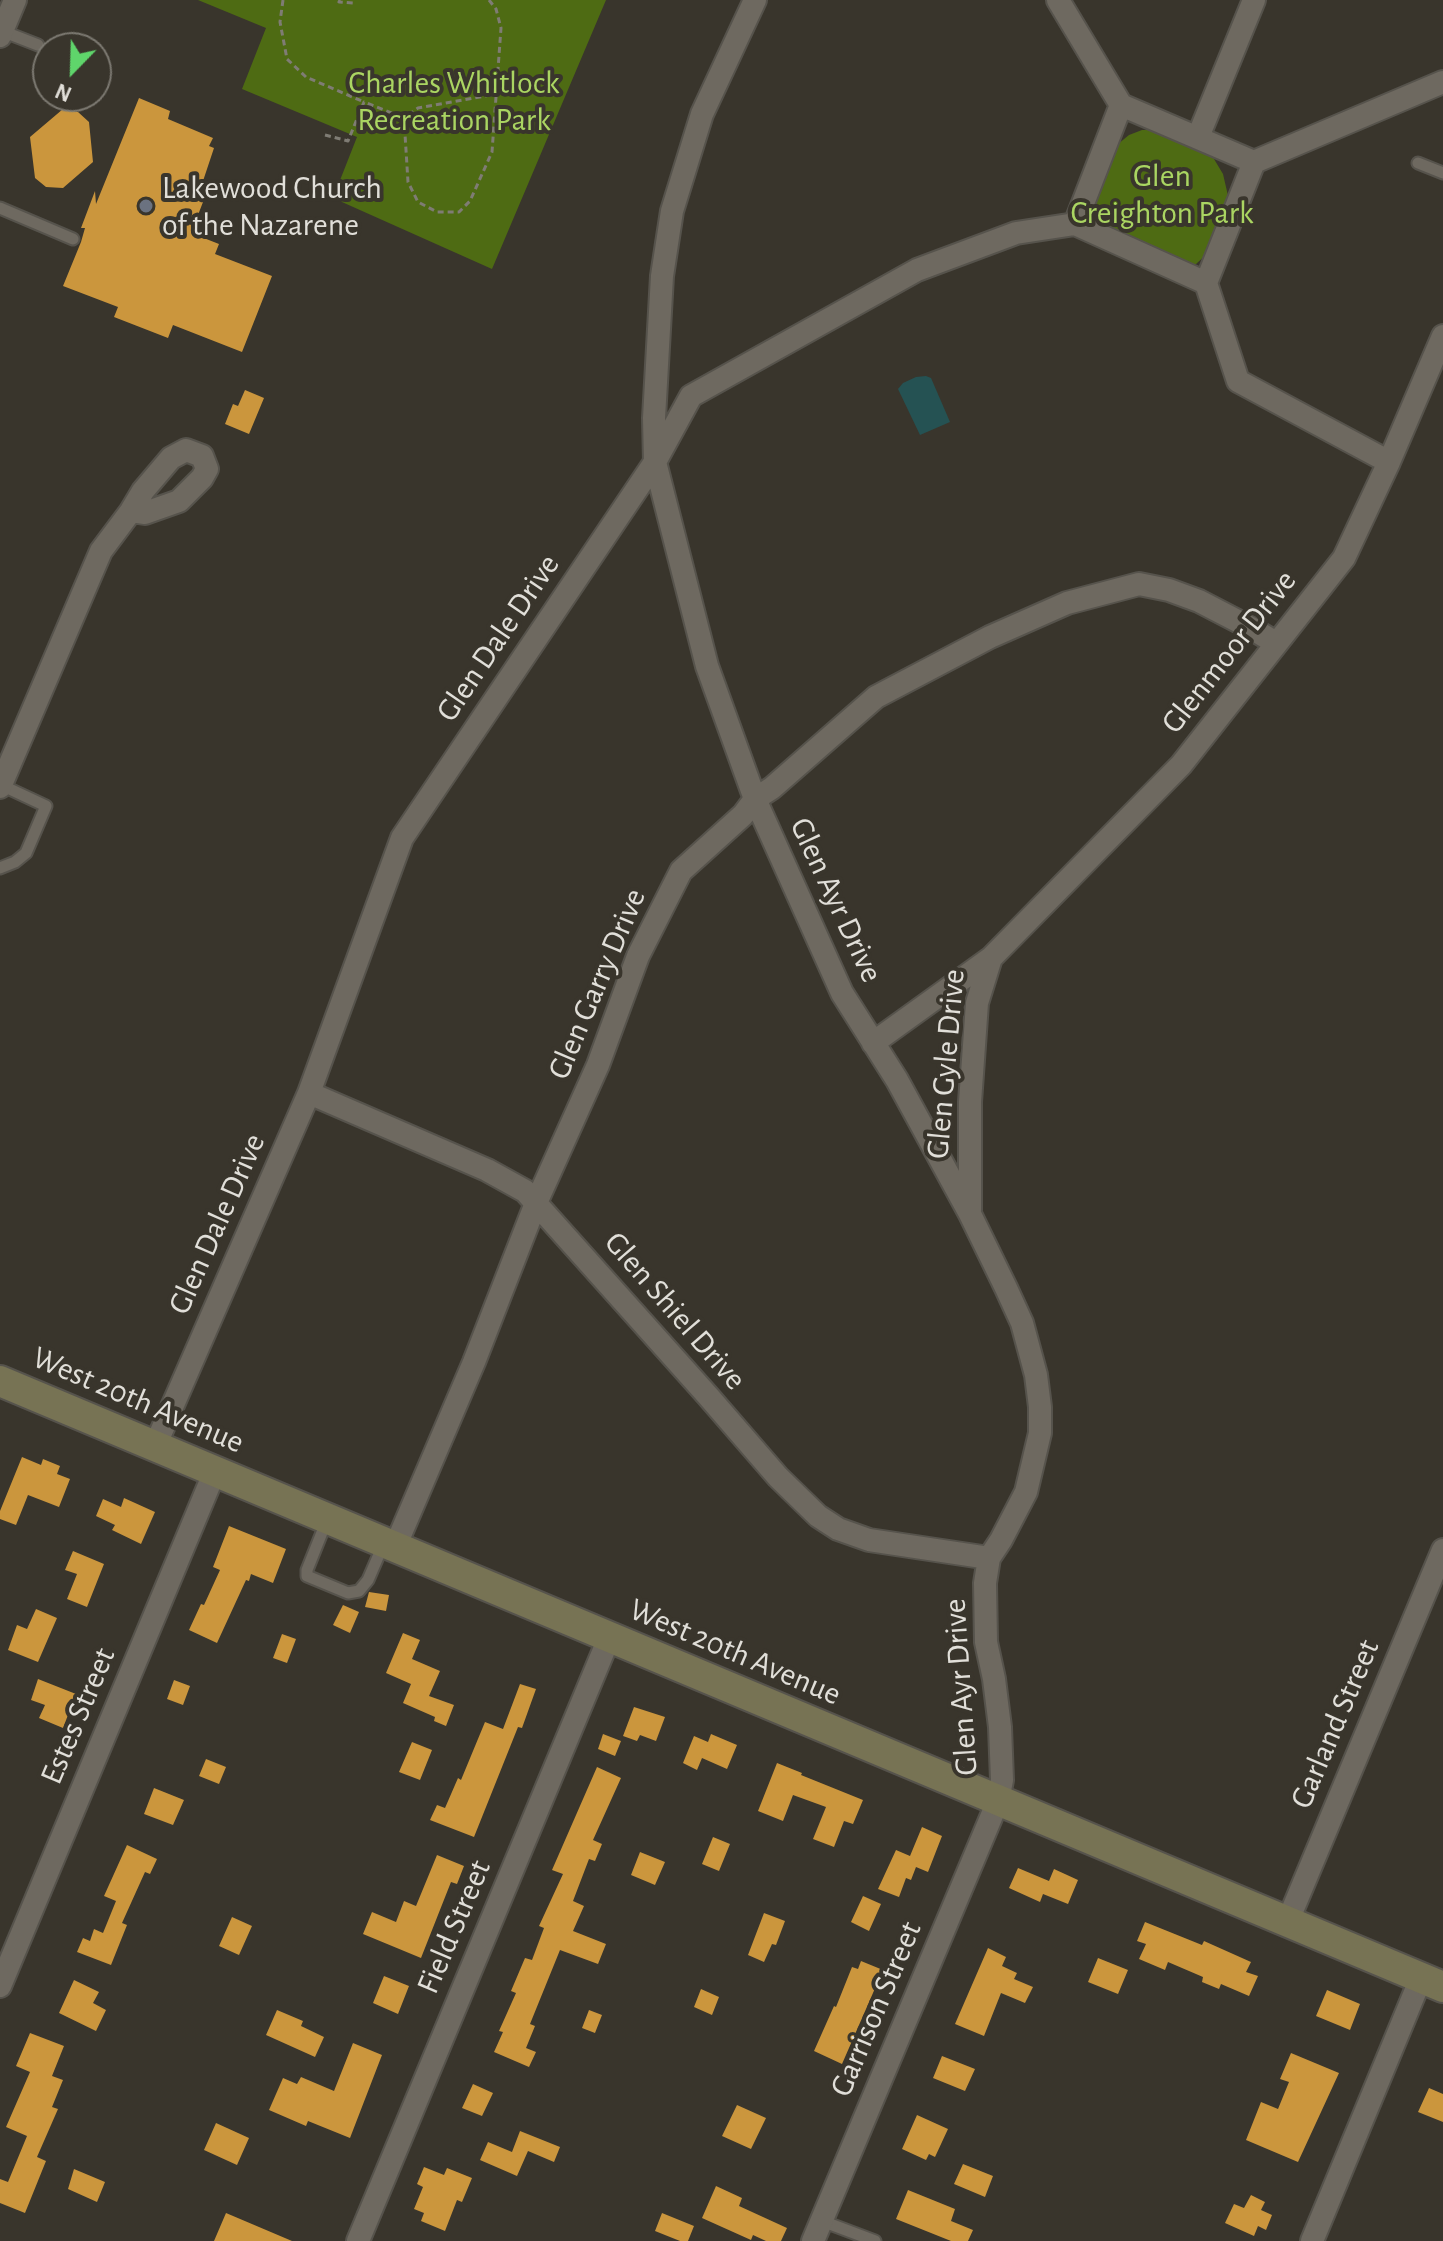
<!DOCTYPE html>
<style>
body{margin:0}
#map{position:relative;width:1443px;height:2241px;overflow:hidden;background:#39352c;font-family:"Alegreya Sans",sans-serif}
canvas{display:block}
.north{position:absolute;left:32px;top:32px;width:80px;height:80px;box-sizing:border-box;background:#39352c;border:2px solid #7c7971;border-radius:50%;rotate:203deg;font-size:22px;font-weight:700;line-height:32px;text-align:center;color:#e1dfd9}
.north::after{content:'';display:block;margin:auto;width:28px;height:36px;background:#5fd56b;clip-path:polygon(50% 0,100% 100%,50% 72%,0 100%)}
</style>
<div id="map">
<canvas width="1443" height="2241"></canvas>
<div class="north">N</div>
</div>
<script>
const context = document.querySelector('canvas').getContext('2d');
context.lineJoin = 'round';
function fill(path, color) {
  context.fillStyle = color;
  context.fill(path, 'evenodd');
}
function shape(rows) {
  const path = new Path2D();
  for (const r of rows) {
    path.moveTo(r[0], r[1]);
    for (let i = 2; i < r.length; i += 2) path.lineTo(r[i], r[i + 1]);
  }
  return path;
}
function trace(path, color, width, dash) {
  context.strokeStyle = color;
  context.lineWidth = width;
  context.lineCap = dash ? 'butt' : 'round';
  context.setLineDash(dash || []);
  context.stroke(path);
}
function drawText(font, color, halo, rows, align = 'center') {
  context.font = font + ' "Alegreya Sans",sans-serif';
  context.lineWidth = 8;
  context.setLineDash([]);
  context.textBaseline = 'middle';
  context.strokeStyle = halo;
  context.fillStyle = color;
  for (const [text, x, y, turn = 0] of rows) {
    context.save();
    context.translate(x, y);
    context.rotate((+turn || 0) * Math.PI / 180);
    context.textAlign = isNaN(turn) ? turn : align;
    if (halo) context.strokeText(text, 0, 0);
    context.fillText(text, 0, 0);
    context.restore();
  }
}
const green = shape([
 [198,0,606,0,492,269,333,198,357,137,242,89,266,28],
 [1142,130,1150,130,1204,152,1214,159,1223,174,1229,200,1209,252,1196,264,1187,265,1101,227,1094,219,1092,205,1118,144,1129,135]
]);
const water = shape([
 [926,376,931,378,950,422,920,435,898,389,903,383,916,377]
]);
const building = shape([
 [139,98,170,111,168,119,213,138,209,146,214,148,203,181,210,184,191,233,219,244,215,254,272,276,242,352,173,325,168,338,114,317,118,307,63,286,81,242,85,228,81,228,95,191,96,204],
 [63,109,78,112,89,122,93,162,63,188,46,187,35,178,30,137],
 [245,390,264,398,249,434,225,424,233,404,238,406],
 [22,1457,41,1465,43,1459,60,1466,57,1474,70,1479,59,1507,28,1495,16,1525,0,1519,0,1511],
 [124,1498,155,1512,141,1544,112,1530,115,1525,96,1516,103,1499,121,1507],
 [229,1526,286,1549,273,1583,251,1574,249,1581,246,1580,217,1643,189,1630,201,1604,204,1605,220,1570,213,1567],
 [73,1551,104,1564,87,1607,67,1599,77,1574,65,1570],
 [369,1592,389,1595,386,1611,365,1607],
 [343,1605,359,1612,350,1633,333,1625],
 [36,1609,57,1618,38,1662,8,1650,17,1625,27,1629],
 [403,1633,420,1640,412,1659,440,1671,429,1696,454,1705,446,1726,434,1721,435,1717,403,1703,411,1684,386,1673],
 [282,1634,296,1639,287,1663,273,1658],
 [38,1679,76,1694,63,1728,39,1718,45,1705,31,1700],
 [174,1680,190,1686,183,1705,167,1699],
 [520,1684,536,1689,522,1728,518,1727,474,1837,430,1820,437,1805,445,1808,458,1778,461,1780,485,1722,503,1729],
 [634,1707,665,1717,656,1741,640,1735,637,1741,623,1736],
 [603,1734,621,1741,615,1756,598,1749],
 [711,1734,737,1745,727,1769,702,1758,697,1770,683,1763,694,1736,708,1742],
 [412,1742,432,1750,420,1780,399,1772],
 [206,1759,226,1767,219,1784,199,1776],
 [777,1763,802,1773,801,1775,863,1800,853,1824,844,1821,834,1847,813,1839,826,1807,793,1795,783,1821,758,1811],
 [597,1767,621,1778,593,1840,602,1844,595,1861,589,1859,573,1901,584,1906,573,1931,606,1944,598,1964,560,1950,530,2024,535,2026,526,2048,536,2052,529,2067,494,2052,503,2032,499,2031,516,1993,511,1991,525,1958,532,1960,544,1928,539,1926,563,1874,552,1870],
 [154,1788,184,1800,173,1825,144,1814],
 [922,1827,942,1836,928,1872,916,1867,911,1880,906,1878,899,1897,878,1889,896,1850,910,1856],
 [713,1837,730,1844,719,1871,702,1864],
 [127,1845,157,1859,150,1874,145,1872,122,1923,127,1925,111,1965,77,1952,83,1938,90,1941,94,1929,103,1933,116,1901,104,1896],
 [640,1852,665,1862,655,1885,631,1875],
 [437,1855,464,1866,457,1884,451,1882,421,1958,363,1934,372,1912,396,1922,404,1901,416,1906],
 [1018,1868,1049,1881,1054,1869,1078,1880,1068,1904,1043,1894,1040,1902,1009,1888],
 [863,1896,881,1904,869,1931,851,1922],
 [764,1913,785,1921,776,1945,772,1944,764,1962,748,1955],
 [232,1917,252,1926,239,1955,219,1946],
 [1145,1922,1202,1945,1204,1941,1251,1962,1246,1972,1258,1976,1249,1996,1221,1984,1219,1989,1202,1982,1203,1977,1168,1962,1165,1970,1139,1959,1146,1944,1137,1941],
 [988,1948,1006,1957,1002,1966,1017,1973,1014,1979,1033,1987,1025,2003,1001,1993,984,2036,955,2024],
 [1098,1958,1128,1970,1118,1994,1088,1982],
 [861,1961,883,1970,842,2064,814,2051,834,2006,836,2007,852,1967,858,1969],
 [384,1976,409,1986,398,2014,373,2003],
 [74,1980,99,1992,93,2003,106,2010,96,2031,59,2013],
 [701,1989,719,1997,712,2015,694,2007],
 [1327,1990,1360,2004,1350,2030,1316,2016],
 [277,2010,303,2021,301,2026,324,2037,315,2057,266,2035],
 [589,2010,602,2015,595,2033,582,2028],
 [30,2033,64,2046,52,2076,63,2080,52,2107,58,2109,37,2157,46,2161,25,2213,0,2203,0,2179,8,2182,27,2136,6,2127,30,2072,16,2066],
 [353,2043,382,2055,350,2138,308,2121,306,2126,269,2110,283,2078,297,2084,301,2077,334,2091],
 [1291,2053,1339,2073,1298,2162,1246,2140,1261,2102,1278,2109,1289,2082,1280,2079],
 [942,2056,975,2069,965,2091,933,2078],
 [473,2084,493,2093,482,2116,462,2108],
 [1429,2088,1443,2094,1443,2122,1418,2112],
 [737,2105,766,2118,751,2149,722,2136],
 [917,2115,948,2129,935,2157,929,2154,926,2160,902,2149],
 [216,2123,249,2138,237,2165,204,2150],
 [520,2131,560,2147,554,2162,528,2151,517,2176,480,2160,488,2142,512,2152],
 [963,2164,993,2176,985,2197,954,2184],
 [424,2167,444,2175,447,2168,472,2178,462,2202,457,2200,445,2231,421,2221,424,2213,414,2209,423,2187,417,2184],
 [74,2169,105,2182,97,2202,68,2189],
 [716,2186,742,2198,739,2206,787,2228,781,2241,766,2241,753,2235,751,2240,702,2218],
 [908,2190,955,2209,951,2221,973,2230,968,2241,951,2241,896,2219],
 [1251,2195,1265,2202,1261,2210,1272,2215,1266,2230,1258,2226,1254,2236,1225,2223,1234,2204,1244,2208],
 [226,2213,292,2241,214,2241],
 [662,2213,694,2226,688,2241,680,2241,655,2231]
]);
const path = shape([
 [283,0,280,22,287,59,306,77,364,102],
 [340,0,339,2,353,3,353,0],
 [489,0,496,9,501,28,492,152,470,201,459,212,437,212,418,202,408,182,404,118,418,108,496,94],
 [325,135,348,141,364,102,404,118]
]);
const lane = shape([
 [2,31,38,45],
 [1418,163,1443,173],
 [0,208,73,239],
 [0,868,15,862,26,853,46,806,1,785],
 [327,1520,307,1570,307,1576,348,1593,359,1591,368,1580,384,1543],
 [822,2221,875,2241]
]);
const street = shape([
 [755,0,702,114,672,211,662,276,654,418,655,462,707,666,755,799,842,993,897,1080,970,1214,1006,1288,1022,1323,1036,1375,1040,1407,1040,1433,1026,1492,1001,1540,989,1558,985,1583,986,1642,994,1679,1000,1727,1002,1780,998,1801,813,2241],
 [1058,0,1121,105],
 [0,36,15,0],
 [1121,105,1254,162],
 [1198,137,1254,0],
 [1254,162,1206,283,1238,381,1389,462],
 [1254,162,1443,82],
 [1075,224,1121,105],
 [0,787,101,551,131,511,143,491,171,458,186,450,202,456,207,469,202,478,179,501,145,513,131,511],
 [873,1043,991,958,1181,765,1344,558,1389,462,1443,336],
 [309,1093,487,1170,525,1191,708,1396,778,1477,818,1516,838,1529,869,1540,989,1558],
 [970,1210,970,1102,977,1003,991,958],
 [155,1446,309,1093,402,838,655,462,691,396,917,270,1016,233,1075,224,1206,283],
 [395,1547,474,1362,536,1203,598,1065,638,956,681,871,743,815,755,799,772,788,876,697,990,637,1067,603,1139,584,1169,590,1199,601,1251,628,1276,643],
 [1287,1923,1443,1550],
 [0,1986,215,1471],
 [358,2241,609,1638],
 [1312,2241,1421,1978]
]);
const secondary = shape([
 [0,1381,1443,1987]
]);
const markers = [
 [146,206,8,"#6b7280"]
];
const parkNames = [
 ["Charles Whitlock",454,83],
 ["Recreation Park",454,120],
 ["Glen",1162,176],
 ["Creighton Park",1162,213]
];
const poiNames = [
 ["Lakewood Church",162,188],
 ["of the Nazarene",162,225]
];
const streetNames = [
 ["Glen Dale Drive",498,638,-56],
 ["Glenmoor Drive",1229,652,-52],
 ["Glen Ayr Drive",836,900,65],
 ["Glen Garry Drive",597,984,-67],
 ["Glen Gyle Drive",946,1064,-85],
 ["Glen Dale Drive",217,1224,-66],
 ["Glen Shiel Drive",675,1311,49],
 ["West 20th Avenue",138,1400,23],
 ["West 20th Avenue",735,1652,23],
 ["Glen Ayr Drive",961,1687,-94],
 ["Estes Street",78,1716,-67],
 ["Garland Street",1335,1724,-67],
 ["Field Street",454,1927,-67],
 ["Garrison Street",876,2009,-67]
];
fill(green, '#4e6b13');
fill(water, '#255253');
fill(building, '#cb963d');
trace(lane, '#56534c', 15);
trace(street, '#56534c', 26);
trace(secondary, '#56534c', 34);
trace(path, '#7f7c74', 3, [6, 4]);
trace(lane, '#6e6960', 11);
trace(street, '#6e6960', 22);
trace(secondary, '#777354', 30);
for (const [x, y, r, color] of markers) {
  const dot = new Path2D();
  dot.arc(x, y, r, 0, 2 * Math.PI);
  context.fillStyle = color;
  context.fill(dot);
  trace(dot, '#39352c', 3);
}
drawText('32px', '#aad562', '#39352c', parkNames);
drawText('32px', '#e1dfd9', '#39352c', poiNames, 'left');
drawText('32px', '#e1dfd9', '#39352c', streetNames);
</script>
